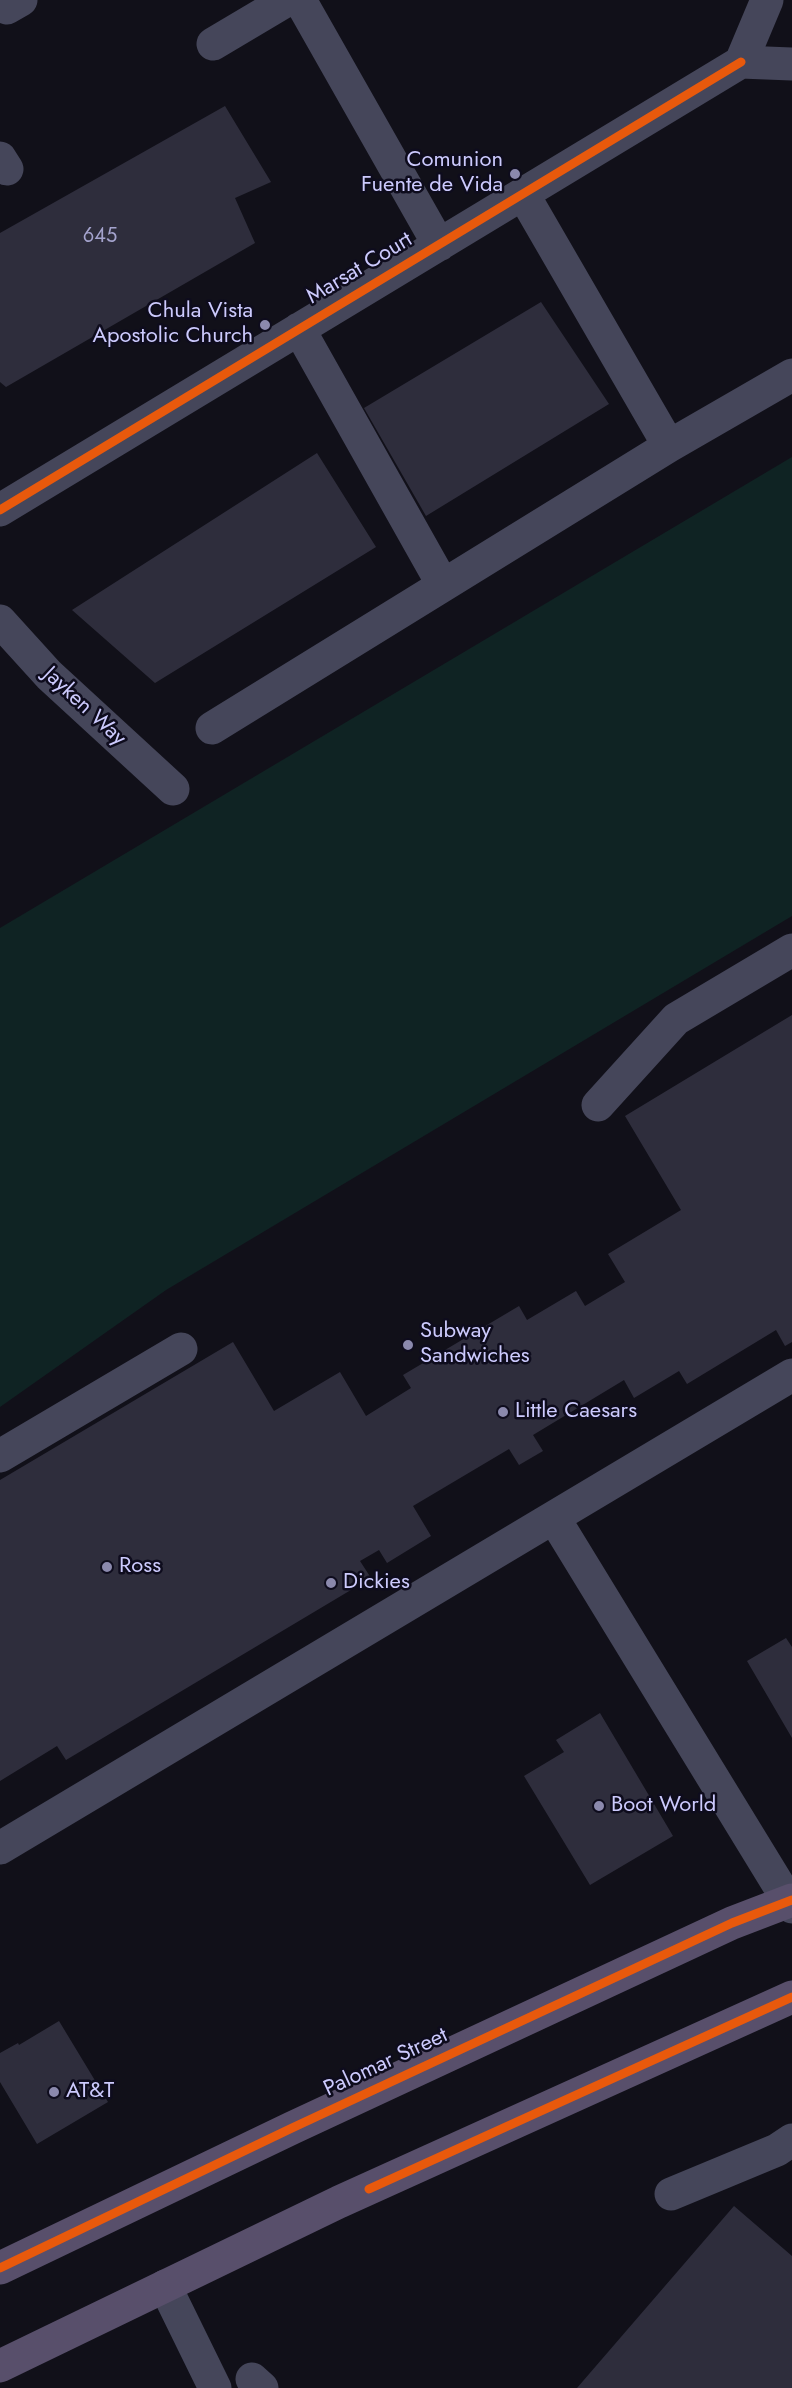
<!DOCTYPE html>
<style>
body{margin:0}
canvas{display:block;background:#111019}
</style>
<canvas width="792" height="2388"></canvas>
<script>
const context = document.querySelector('canvas').getContext('2d');
context.lineJoin = 'round';
function fill(path, color) {
  context.fillStyle = color;
  context.fill(path, 'evenodd');
}
function shape(rows) {
  const path = new Path2D();
  for (const r of rows) {
    path.moveTo(r[0], r[1]);
    for (let i = 2; i < r.length; i += 2) path.lineTo(r[i], r[i + 1]);
  }
  return path;
}
function trace(path, color, width, dash) {
  context.strokeStyle = color;
  context.lineWidth = width;
  context.lineCap = dash ? 'butt' : 'round';
  context.setLineDash(dash || []);
  context.stroke(path);
}
function drawText(font, color, halo, rows, align = 'center') {
  context.font = font + ' Jost,sans-serif';
  context.lineWidth = 5;
  context.setLineDash([]);
  context.textBaseline = 'middle';
  context.strokeStyle = halo;
  context.fillStyle = color;
  for (const [text, x, y, turn = 0] of rows) {
    context.save();
    context.translate(x, y);
    context.rotate((+turn || 0) * Math.PI / 180);
    context.textAlign = isNaN(turn) ? turn : align;
    if (halo) context.strokeText(text, 0, 0);
    context.fillText(text, 0, 0);
    context.restore();
  }
}
const green = shape([
 [792,457,792,916,166,1290,0,1407,0,928]
]);
const building = shape([
 [225,106,271,182,235,198,255,243,6,387,0,382,0,233],
 [541,302,609,404,426,516,364,408],
 [317,453,376,547,155,683,72,610],
 [792,1015,792,1342,785,1346,776,1330,687,1384,679,1371,634,1398,624,1380,533,1435,543,1451,519,1465,509,1449,413,1506,431,1536,387,1563,379,1550,360,1561,371,1578,66,1760,57,1746,0,1781,0,1480,233,1342,274,1411,340,1372,366,1416,411,1388,403,1375,519,1306,527,1320,576,1291,585,1306,625,1282,608,1254,681,1210,625,1116],
 [786,1638,792,1647,792,1738,747,1661],
 [600,1713,673,1836,590,1885,524,1776,564,1752,556,1740],
 [59,2021,108,2102,37,2144,0,2082,0,2053,18,2043,19,2045],
 [734,2206,792,2256,792,2388,577,2388]
]);
const minor = shape([
 [2,0,7,8,21,0],
 [300,0,439,245],
 [213,44,287,0],
 [741,62,767,0],
 [741,62,792,64],
 [0,158,7,169],
 [523,194,669,446,792,375],
 [299,329,443,585],
 [0,510,741,62],
 [0,621,49,675,173,789],
 [212,728,669,446],
 [598,1105,676,1019,792,950],
 [0,1456,181,1349],
 [554,1518,792,1907],
 [0,1848,792,1375],
 [671,2194,777,2150,792,2140],
 [165,2286,215,2388],
 [252,2379,262,2388]
]);
const major = shape([
 [0,2268,292,2128,732,1923,792,1900],
 [0,2366,339,2202,792,1997]
]);
const cycleway = shape([
 [0,510,741,62],
 [369,2189,792,1997],
 [0,2268,292,2128,732,1923,792,1900]
]);
const markers = [
 [515,174,6,"#8b89ad"],
 [265,325,6,"#8b89ad"],
 [408,1345,6,"#8b89ad"],
 [503,1412,6,"#8b89ad"],
 [107,1567,6,"#8b89ad"],
 [331,1583,6,"#8b89ad"],
 [599,1806,6,"#8b89ad"],
 [54,2092,6,"#8b89ad"]
];
const numberNames = [
 ["645",100,237]
];
const poiNames = [
 ["Comunion",503,161,"right"],
 ["Fuente de Vida",503,186,"right"],
 ["Chula Vista",253,312,"right"],
 ["Apostolic Church",253,337,"right"],
 ["Subway",420,1332],
 ["Sandwiches",420,1357],
 ["Little Caesars",515,1412],
 ["Ross",119,1567],
 ["Dickies",343,1583],
 ["Boot World",611,1806],
 ["AT&T",66,2092]
];
const streetNames = [
 ["Marsat Court",360,269,-31],
 ["Jayken Way",84,707,43],
 ["Palomar Street",386,2063,-25]
];
fill(green, '#0f2323');
fill(building, '#2e2d3c');
trace(minor, '#45465a', 33);
trace(major, '#584f6b', 33);
trace(cycleway, '#e8590c', 9);
for (const [x, y, r, color] of markers) {
  const dot = new Path2D();
  dot.arc(x, y, r, 0, 2 * Math.PI);
  context.fillStyle = color;
  context.fill(dot);
  trace(dot, '#0e0c1d', 2);
}
drawText('20px', '#a4a3cd', null, numberNames);
drawText('22px', '#cccafd', '#0e0c1d', poiNames, 'left');
drawText('22px', '#cccafd', '#0e0c1d', streetNames);
</script>
